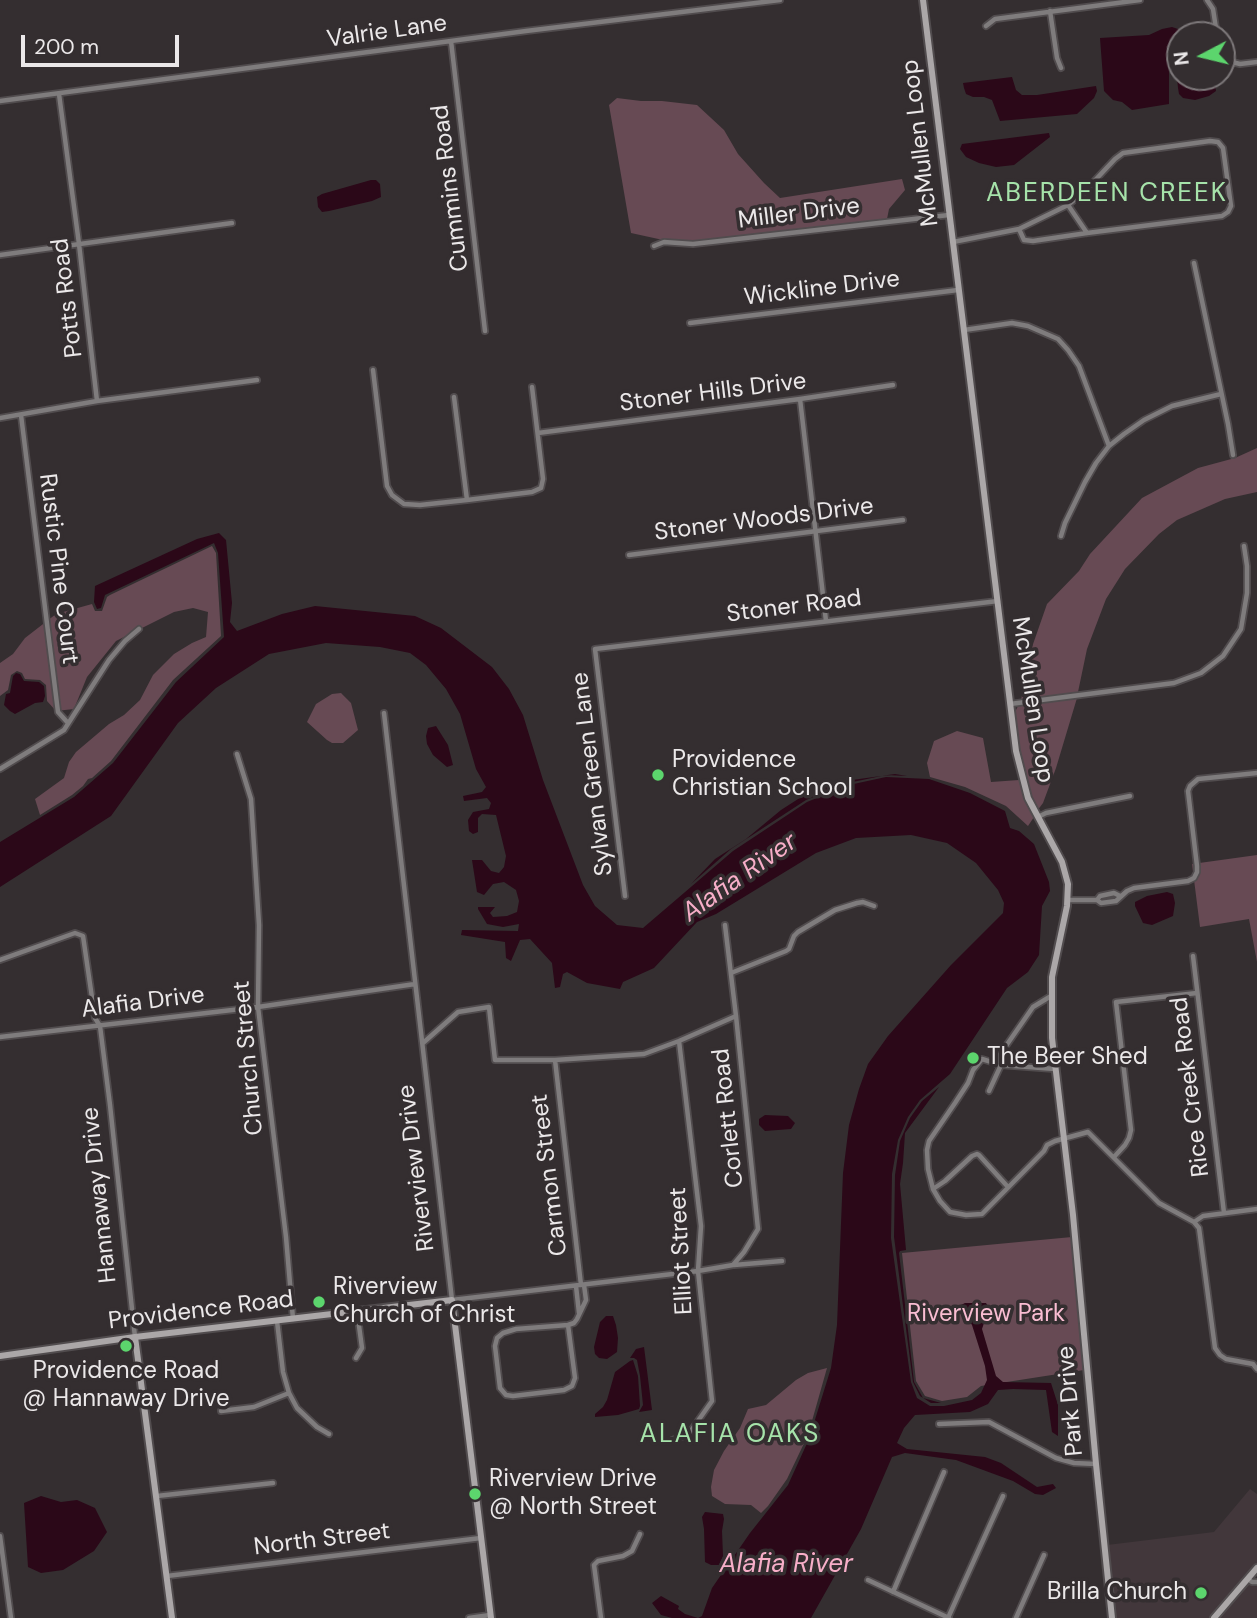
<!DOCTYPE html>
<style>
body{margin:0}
#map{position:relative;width:1257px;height:1618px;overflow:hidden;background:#342e30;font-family:"DM Sans",sans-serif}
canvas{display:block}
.north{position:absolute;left:1166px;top:21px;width:70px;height:70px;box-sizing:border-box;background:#342e30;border:2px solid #7d787a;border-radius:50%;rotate:263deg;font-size:19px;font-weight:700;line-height:28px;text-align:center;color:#ebe8e9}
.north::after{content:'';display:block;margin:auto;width:24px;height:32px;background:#5cd56d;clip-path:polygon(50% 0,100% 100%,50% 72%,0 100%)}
.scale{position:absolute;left:21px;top:35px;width:158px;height:32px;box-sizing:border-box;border:4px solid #ebe8e9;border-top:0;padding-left:9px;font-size:21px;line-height:24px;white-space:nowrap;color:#ebe8e9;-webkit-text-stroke:5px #342e30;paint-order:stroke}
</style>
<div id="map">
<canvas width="1257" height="1618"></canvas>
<div class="north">N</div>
<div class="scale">200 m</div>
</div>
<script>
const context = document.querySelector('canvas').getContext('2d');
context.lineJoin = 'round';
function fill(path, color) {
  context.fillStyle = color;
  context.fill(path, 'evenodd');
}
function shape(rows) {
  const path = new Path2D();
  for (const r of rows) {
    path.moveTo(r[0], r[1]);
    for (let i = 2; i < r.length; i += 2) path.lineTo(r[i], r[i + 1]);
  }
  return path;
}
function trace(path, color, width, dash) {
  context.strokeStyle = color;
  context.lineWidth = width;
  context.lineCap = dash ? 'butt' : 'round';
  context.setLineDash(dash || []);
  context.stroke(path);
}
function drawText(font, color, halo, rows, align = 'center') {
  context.font = font + ' "DM Sans",sans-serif';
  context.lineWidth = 7;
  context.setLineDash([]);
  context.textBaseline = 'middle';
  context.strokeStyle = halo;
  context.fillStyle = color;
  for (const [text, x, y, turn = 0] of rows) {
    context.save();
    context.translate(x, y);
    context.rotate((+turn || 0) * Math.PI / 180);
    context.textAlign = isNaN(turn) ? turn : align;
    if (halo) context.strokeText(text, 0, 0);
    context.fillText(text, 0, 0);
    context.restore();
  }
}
const built = shape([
 [1250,1489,1257,1494,1257,1564,1211,1618,1115,1618,1107,1545,1214,1532],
 [1248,1583,1257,1585,1257,1618,1218,1618]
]);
const green = shape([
 [617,98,641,101,662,101,697,105,724,130,738,154,764,183,780,198,902,179,905,190,889,209,887,219,693,241,663,240,631,233,609,105],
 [1257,448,1257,492,1225,499,1177,520,1159,534,1125,569,1106,599,1087,649,1078,692,1021,700,1032,647,1047,604,1079,571,1090,554,1142,498,1198,468,1235,458],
 [212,546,216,553,221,636,173,680,111,761,92,778,88,779,83,786,72,795,40,815,35,799,64,778,69,762,76,752,109,724,124,715,140,700,153,675,174,654,192,643,206,637,208,612,193,608,174,612,116,641,87,677,74,709,56,711,47,701,46,685,40,680,25,679,22,673,17,671,11,675,8,690,0,696,0,663,13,654,25,638,56,614,92,604,95,611,102,611,107,597,110,595],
 [341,693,351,703,358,730,343,743,332,743,327,740,307,722,316,704,332,694],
 [1077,698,1056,768,1043,803,1037,811,1031,797,1024,774,1014,714,1018,706],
 [957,731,983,738,991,782,1019,780,1025,799,1034,817,1028,826,1006,806,965,787,930,777,927,763,934,741],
 [1257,855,1257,962,1249,919,1200,927,1192,864],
 [1072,1237,1084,1370,981,1386,967,1397,942,1401,925,1396,916,1381,902,1253],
 [827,1368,808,1435,787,1479,768,1506,761,1513,751,1505,725,1504,712,1496,711,1487,714,1470,724,1451,740,1428,748,1409,766,1405,796,1380,808,1373]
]);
const water = shape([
 [1172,27,1178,29,1180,56,1176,58,1169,68,1169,104,1132,110,1122,102,1113,100,1104,91,1100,38,1149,35,1162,29],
 [1179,72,1180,72,1180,77,1214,77,1216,91,1209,96,1195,100,1183,98,1179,94,1178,88,1177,77],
 [1012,77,1016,90,1022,95,1037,95,1096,86,1097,91,1094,98,1077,114,1000,121,992,100,984,97,973,97,966,94,964,88,963,83],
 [1049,133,1050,137,1014,165,996,167,979,163,966,157,960,149,962,144],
 [371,180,376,180,380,184,381,197,372,201,329,211,322,212,318,207,317,197,322,194],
 [219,533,226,540,232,603,230,622,237,631,282,614,315,606,415,616,441,628,492,667,509,689,523,715,543,780,583,885,595,906,617,925,643,928,733,851,807,802,849,785,886,777,929,779,970,793,1005,811,1010,828,1019,831,1034,844,1049,882,1050,891,1042,906,1039,955,1028,972,1007,988,950,1074,920,1100,908,1117,898,1140,892,1174,891,1238,911,1382,917,1398,930,1406,944,1406,972,1400,981,1393,987,1380,985,1366,972,1325,959,1306,965,1303,986,1303,989,1308,982,1329,996,1376,1003,1382,1051,1383,1058,1405,1058,1436,1052,1432,1046,1390,1013,1389,998,1390,988,1404,970,1412,915,1415,904,1428,897,1443,907,1449,985,1457,1001,1463,1037,1487,1053,1484,1056,1488,1043,1495,1035,1494,1013,1481,956,1460,905,1453,892,1457,861,1529,811,1618,672,1618,661,1615,652,1603,661,1596,679,1606,678,1609,685,1614,698,1618,702,1616,712,1588,750,1533,788,1485,809,1439,831,1368,837,1325,843,1173,849,1125,859,1089,868,1064,888,1036,951,965,1003,913,1004,903,998,890,976,863,947,843,911,835,856,838,816,853,716,914,697,922,654,968,623,982,620,989,587,983,567,972,563,974,560,987,555,988,552,963,530,939,520,940,511,961,506,958,505,942,461,935,462,930,518,931,519,924,503,927,487,924,478,909,478,907,495,907,490,913,493,917,507,916,517,912,519,901,516,890,504,882,493,884,484,895,477,892,472,860,482,860,491,871,499,873,504,867,506,856,496,815,482,814,478,818,478,832,473,834,469,831,468,820,473,812,489,809,491,803,487,798,464,801,463,796,482,792,486,787,476,769,460,714,446,689,426,665,410,653,380,647,326,643,269,654,216,688,178,723,111,816,0,887,0,842,74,797,113,763,176,682,224,637,218,553,214,543,105,595,101,608,97,609,94,602,95,586,197,539],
 [16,673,20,674,24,681,39,682,44,686,45,696,43,702,35,703,15,714,10,711,4,705,6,694,10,693,13,676],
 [436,726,448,745,453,765,447,767,433,755,427,744,426,736,428,728],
 [895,774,907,776,886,775,848,783,806,800,731,849,691,884,715,859,746,839,781,810,809,792,845,781],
 [1167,892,1173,894,1175,903,1173,916,1152,925,1143,923,1135,906,1135,902,1147,896],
 [939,1087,905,1133,903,1163,900,1184,906,1250,900,1251,899,1253,914,1382,923,1398,941,1403,931,1403,920,1396,913,1382,894,1237,895,1175,900,1141,910,1118,922,1101],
 [765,1115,788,1116,795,1123,791,1129,765,1131,759,1125,759,1119],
 [606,1316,613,1316,616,1325,618,1338,617,1352,607,1359,599,1358,595,1354,594,1347,600,1322],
 [644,1347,652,1410,639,1412,643,1405,640,1376,637,1360,634,1358,630,1358,636,1349],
 [633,1360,638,1376,640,1406,639,1409,618,1415,595,1417,595,1414,603,1407,607,1400,615,1372,630,1361],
 [41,1496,61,1502,77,1500,95,1508,107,1532,94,1551,63,1570,41,1573,28,1567,24,1503],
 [705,1512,723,1514,724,1519,722,1531,723,1556,719,1565,711,1565,705,1562,704,1529,702,1517]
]);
const street = shape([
 [1207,0,1213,9,1217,35],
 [1050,11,1057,58,1061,68],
 [986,26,995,19,1140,0],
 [451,41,485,331],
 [1222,54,1232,62,1240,64,1257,62],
 [59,94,79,244,97,401],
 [0,101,526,31,780,0],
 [1068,205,1087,233],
 [953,242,1019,229,1068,205,1084,192,1115,159,1123,153,1210,141,1218,142,1223,148,1231,206,1228,212,1222,216,1087,233,1033,241,1024,240,1019,229],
 [654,246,664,242,693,244,949,215],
 [0,255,232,223],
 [1194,263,1228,424,1233,455],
 [690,323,958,290],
 [964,330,1012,323,1028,326,1058,339,1068,350,1079,366,1109,446],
 [373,370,387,486,392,495,404,504,420,505,467,500,532,492,541,488,543,479,532,387],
 [454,397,467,500],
 [800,399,826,621],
 [21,415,58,712,68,723],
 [0,418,97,401,257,380],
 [538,433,800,399,893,385],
 [1061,536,1065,523,1085,482,1096,463,1109,446,1124,434,1144,420,1172,406,1221,394],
 [629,555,903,520],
 [1010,704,1174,683,1201,673,1223,656,1241,629,1247,593,1247,566,1244,546],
 [384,713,452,1300,698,1271,733,1265,744,1252,758,1229,736,1016,725,925],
 [237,754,251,799,259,925,258,1007,286,1237,293,1319],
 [0,769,64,730,109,660,125,641,139,629],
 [1038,817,1046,813,1130,796],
 [625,896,595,649,998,601],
 [1068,900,1097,900,1101,903,1116,901,1127,891,1134,888,1188,881,1194,878,1197,872,1197,866,1188,791,1190,786,1198,779,1257,773],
 [1097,900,1100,896,1114,893,1120,896],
 [1193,956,1224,1213],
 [0,960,75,933,83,936,95,1018,100,1026,110,1105,135,1337],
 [731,973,786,951,789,949,794,936,798,932,835,910,857,903,863,902,874,906],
 [0,1037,258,1007,415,984],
 [423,1043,458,1012,489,1007,495,1060,555,1060,644,1054,679,1041,736,1016],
 [555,1060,581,1285],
 [996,1064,999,1056,1033,1007,1051,996],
 [1055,1069,1001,1065,982,1059,973,1070,968,1083,955,1103,929,1141,927,1150,928,1169,933,1189,940,1201,950,1212,966,1215,982,1214,1044,1151,1047,1145,1055,1141,1088,1132,1159,1203,1194,1222,1199,1228,1215,1348,1220,1355,1226,1359,1253,1364,1257,1369],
 [989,1091,1001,1065],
 [1114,1157,1125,1145,1129,1138,1131,1130,1116,1002,1197,993],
 [933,1189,945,1181,972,1156,977,1154,979,1155,1008,1187],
 [1194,1222,1203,1216,1257,1209],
 [734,1265,782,1261],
 [576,1286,579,1313],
 [277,1321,283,1372,289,1393,297,1408,317,1427,329,1434],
 [568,1325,575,1378,572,1386,564,1390,513,1396,506,1395,500,1388,495,1346,497,1338,503,1333,516,1329,568,1325,574,1323,577,1319,586,1300,584,1285],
 [356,1358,362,1348,357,1311],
 [221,1411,254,1407,289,1393],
 [939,1424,989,1422,1056,1458,1074,1463,1096,1464],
 [672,1440,688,1435,712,1401,698,1271,701,1226,679,1041],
 [157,1496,273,1483],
 [0,1536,11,1618],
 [167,1576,481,1538],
 [1248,1579,1252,1582,1257,1582],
 [868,1580,949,1618],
 [893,1592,944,1472],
 [469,1618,490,1615],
 [601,1618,594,1565,598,1561,623,1556,632,1551,640,1534],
 [948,1618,1003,1496],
 [1016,1618,1044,1555]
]);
const secondary = shape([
 [923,0,1016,751,1028,798,1062,862,1068,884,1067,906,1052,977,1052,1038,1073,1215,1096,1464,1112,1618],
 [135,1337,172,1618],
 [0,1356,135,1337,452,1300,491,1618],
 [1214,1618,1257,1568]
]);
const markers = [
 [658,775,7,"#5cd56d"],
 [973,1058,7,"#5cd56d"],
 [319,1302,7,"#5cd56d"],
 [126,1346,7,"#5cd56d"],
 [475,1494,7,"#5cd56d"],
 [1201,1593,7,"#5cd56d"]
];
const streetNames = [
 ["Valrie Lane",387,32,-8],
 ["McMullen Loop",921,143,-97],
 ["Cummins Road",451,188,-97],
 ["Miller Drive",799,214,-7],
 ["Wickline Drive",822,289,-7],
 ["Potts Road",68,298,-97],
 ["Stoner Hills Drive",713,393,-7],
 ["Stoner Woods Drive",764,520,-7],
 ["Rustic Pine Court",58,569,83],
 ["Stoner Road",794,607,-7],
 ["McMullen Loop",1032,700,81],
 ["Sylvan Green Lane",593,774,-97],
 ["Alafia Drive",143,1003,-7],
 ["Church Street",249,1058,-95],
 ["Rice Creek Road",1191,1087,-97],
 ["Corlett Road",729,1118,-96],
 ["Riverview Drive",417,1168,-97],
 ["Carmon Street",550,1175,-97],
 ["Hannaway Drive",100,1195,-96],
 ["Elliot Street",682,1251,-93],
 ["Providence Road",201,1311,-7],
 ["Park Drive",1071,1401,-95],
 ["North Street",322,1540,-7]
];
const poiNames = [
 ["Providence",672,761],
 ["Christian School",672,789],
 ["The Beer Shed",987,1058],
 ["Riverview",333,1288],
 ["Church of Christ",333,1316],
 ["Providence Road",126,1372,"center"],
 ["@ Hannaway Drive",126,1400,"center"],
 ["Riverview Drive",489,1480],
 ["@ North Street",489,1508],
 ["Brilla Church",1187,1593,"right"]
];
const parkNames = [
 ["Riverview Park",986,1315]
];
const neighbourhoodNames = [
 ["ABERDEEN CREEK",1107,194],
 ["ALAFIA OAKS",730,1435]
];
const waterNames = [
 ["Alafia River",740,878,-35],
 ["Alafia River",786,1565]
];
fill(built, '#42373b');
fill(green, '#674a54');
fill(water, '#2b0818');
trace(street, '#514c4e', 8);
trace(secondary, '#514c4e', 10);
trace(street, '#7f7c7d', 4.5);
trace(secondary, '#aba7a8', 6);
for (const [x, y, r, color] of markers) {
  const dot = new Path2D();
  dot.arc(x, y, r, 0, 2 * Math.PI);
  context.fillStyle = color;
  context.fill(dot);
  trace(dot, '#342e30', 2.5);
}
drawText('24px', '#ebe8e9', '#342e30', streetNames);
drawText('24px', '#ebe8e9', '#342e30', poiNames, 'left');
drawText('24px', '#f9bdd2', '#342e30', parkNames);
context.letterSpacing = '2px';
drawText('26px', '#a6e3aa', '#342e30', neighbourhoodNames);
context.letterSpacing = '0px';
drawText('italic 26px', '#f7aec8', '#342e30', waterNames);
</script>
